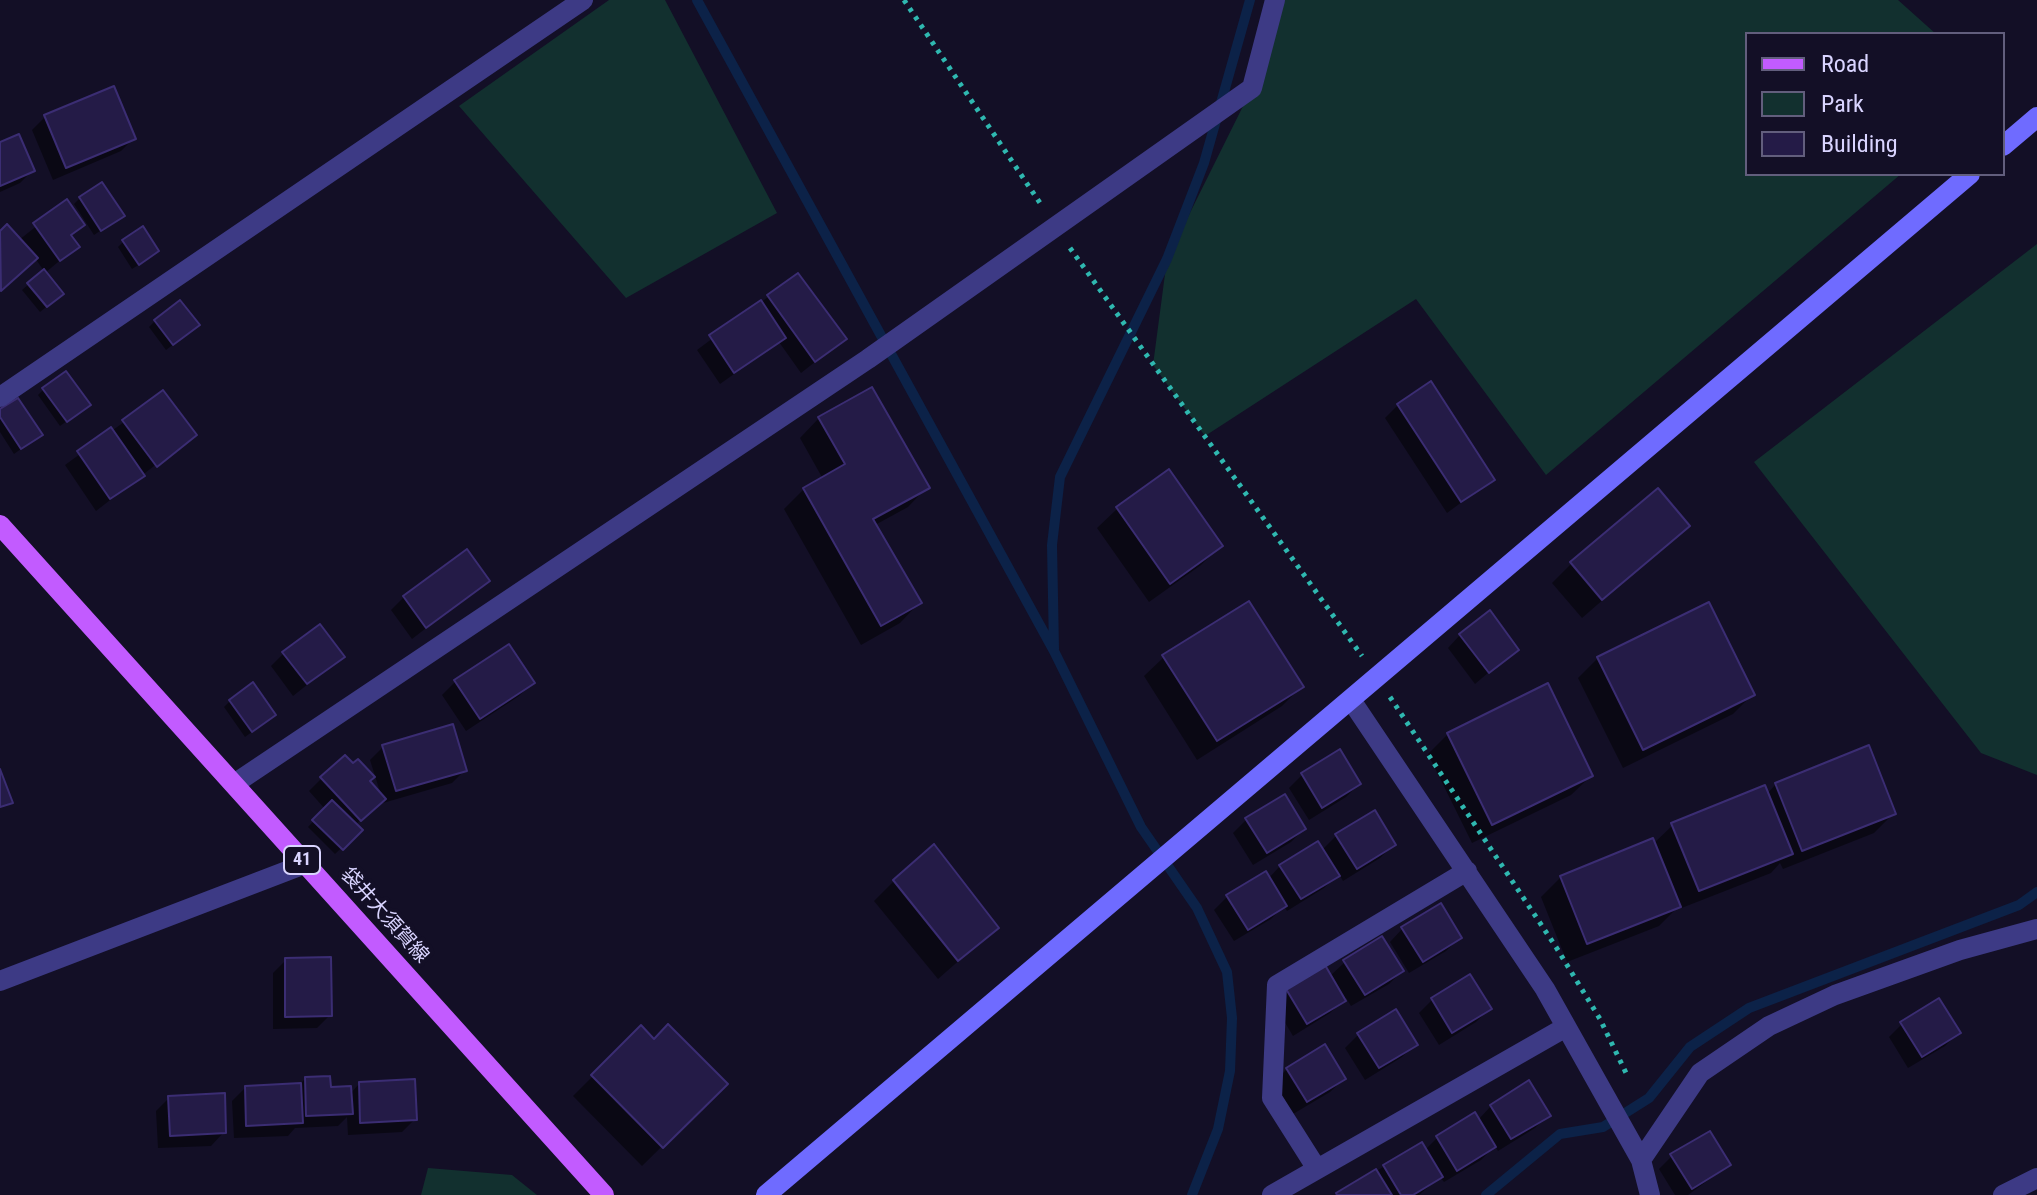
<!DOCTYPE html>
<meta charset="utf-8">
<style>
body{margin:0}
#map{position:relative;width:2037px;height:1195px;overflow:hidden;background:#130f26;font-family:"Roboto Condensed",sans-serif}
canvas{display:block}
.legend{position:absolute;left:1745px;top:32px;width:260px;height:144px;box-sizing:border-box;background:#130f26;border:2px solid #625e7d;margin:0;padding:10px 14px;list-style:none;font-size:24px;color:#d9d4ff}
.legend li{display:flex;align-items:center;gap:16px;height:40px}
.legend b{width:40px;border:2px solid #625e7d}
</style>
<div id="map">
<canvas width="2037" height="1195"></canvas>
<ul class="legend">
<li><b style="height:10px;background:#c25bff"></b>Road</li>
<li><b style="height:22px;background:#12302f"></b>Park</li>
<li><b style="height:22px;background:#241b47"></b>Building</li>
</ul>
</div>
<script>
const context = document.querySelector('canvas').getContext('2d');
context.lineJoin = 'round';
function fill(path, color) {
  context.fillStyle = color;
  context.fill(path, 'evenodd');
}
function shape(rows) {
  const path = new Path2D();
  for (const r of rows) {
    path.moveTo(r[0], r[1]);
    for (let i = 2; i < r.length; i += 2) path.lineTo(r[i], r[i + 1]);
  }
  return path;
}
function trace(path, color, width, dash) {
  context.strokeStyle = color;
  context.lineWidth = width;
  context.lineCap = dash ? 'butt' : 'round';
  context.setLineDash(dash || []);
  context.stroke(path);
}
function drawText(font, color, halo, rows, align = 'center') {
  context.font = font + ' "Roboto Condensed","Noto Sans JP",sans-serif';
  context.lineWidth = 8;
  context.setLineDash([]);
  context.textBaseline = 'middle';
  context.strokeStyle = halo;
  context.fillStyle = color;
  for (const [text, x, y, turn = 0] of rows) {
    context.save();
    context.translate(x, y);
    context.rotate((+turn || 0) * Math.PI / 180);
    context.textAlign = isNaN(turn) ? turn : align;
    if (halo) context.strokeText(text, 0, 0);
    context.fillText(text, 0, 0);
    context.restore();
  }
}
const green = shape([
 [609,0,665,0,777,213,626,298,459,106],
 [1285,0,1898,0,1936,34,1747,34,1747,174,1901,174,1546,475,1416,299,1205,436,1153,365,1167,259,1252,88],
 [2037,244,2037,775,1981,753,1754,462],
 [428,1168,512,1175,537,1195,421,1195]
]);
const shadow = shape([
 [45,117,134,138,121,151,53,180,32,130],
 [0,144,33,170,20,183,0,192],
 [80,198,122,216,94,235,74,204],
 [67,202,82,224,70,237,77,246,45,273,56,299,40,312,22,290,44,271,35,258,0,291,0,233,7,227,19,240],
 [124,241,151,257,132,269,118,247],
 [768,297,844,339,801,373,779,342,720,384,697,350],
 [155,321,191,331,166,350,149,327],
 [44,389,82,410,60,426,38,395],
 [1398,405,1493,479,1447,513,1385,418],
 [0,412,40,435,14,454,0,432],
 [819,418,927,487,908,507,875,525,919,603,900,623,861,645,784,509,804,489,823,479,800,438],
 [124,422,194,435,96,511,65,465],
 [1168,472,1221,545,1201,565,1149,602,1097,528,1117,509],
 [1688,526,1582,618,1552,583,1571,564],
 [487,581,412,639,391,610,404,597],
 [1460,635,1516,649,1475,684,1448,648],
 [508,647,532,683,519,696,466,731,442,695,455,682],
 [284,653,342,657,293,696,271,666],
 [1164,657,1301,687,1282,706,1197,760,1144,676],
 [1598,658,1753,694,1733,714,1623,768,1578,678],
 [230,701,268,720,245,737,224,707],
 [1448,734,1591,776,1571,795,1472,843,1428,754],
 [383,747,465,770,452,783,383,803,382,800,355,825,360,830,335,854,308,827,325,809,309,791,322,778,368,781,381,795,370,760],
 [1339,752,1359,784,1346,797,1309,820,1289,788,1302,775],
 [1776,784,1894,813,1874,833,1783,869,1780,863,1771,873,1679,909,1678,907,1659,926,1567,962,1541,897,1561,877,1653,844,1673,825,1767,794],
 [1246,820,1304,829,1291,842,1253,865,1233,833],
 [1336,836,1393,845,1380,858,1343,881,1339,874,1324,888,1287,911,1284,906,1271,919,1234,941,1214,910,1227,897,1268,879,1280,866,1322,850],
 [894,881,996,928,938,979,874,901],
 [1403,928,1459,938,1446,951,1409,973,1390,942],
 [286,960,330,1015,317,1028,273,1029,273,973],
 [1345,962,1402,971,1389,984,1351,1006,1346,998,1330,1013,1293,1036,1274,1004,1287,991,1329,977],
 [1432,1000,1489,1009,1476,1022,1439,1045,1419,1013],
 [1902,1024,1958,1033,1945,1046,1908,1068,1889,1037],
 [641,1028,653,1041,725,1084,642,1166,573,1096],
 [1358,1035,1415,1044,1402,1057,1365,1080,1345,1048],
 [1324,1047,1344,1079,1330,1092,1293,1114,1274,1082,1287,1069],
 [305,1079,350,1094,359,1084,415,1119,402,1132,348,1135,347,1117,338,1126,295,1128,288,1136,234,1138,232,1101,245,1088,299,1085],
 [169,1098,224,1132,211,1146,158,1148,156,1111],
 [1491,1106,1548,1115,1535,1128,1498,1151,1495,1146,1481,1160,1444,1182,1440,1177,1419,1195,1337,1195,1421,1144,1425,1150,1437,1138,1478,1120],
 [1672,1156,1729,1165,1688,1195,1675,1195,1659,1169]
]);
const stream = shape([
 [697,0,1054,651,1141,827,1197,908,1227,972,1232,1018,1230,1071,1218,1129,1192,1195],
 [1054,649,1052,545,1060,477,1167,259,1204,163,1250,0],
 [1486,1195,1560,1134,1603,1127,1649,1098,1690,1047,1749,1008,2019,905,2037,892]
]);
const building = shape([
 [114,86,136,139,66,168,44,115,114,86],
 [19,134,35,171,0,186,0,142,19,134],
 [102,182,125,216,101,231,79,197,102,182],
 [67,199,85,225,71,235,80,247,60,261,33,223,67,199],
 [7,224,38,258,1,291,0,231,7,224],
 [143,226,159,251,139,265,122,240,143,226],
 [44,269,64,294,47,307,27,283,44,269],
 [798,273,847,339,815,362,767,295,798,273],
 [180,300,200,325,173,345,154,320,180,300],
 [761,300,786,338,734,373,709,335,761,300],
 [66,371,91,405,67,422,42,388,66,371],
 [1431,381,1495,480,1461,502,1397,404,1431,381],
 [872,387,930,488,873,519,922,603,881,626,803,488,845,464,818,417,872,387],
 [163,390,197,435,157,467,122,420,163,390],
 [18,398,43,435,21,449,0,417,0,409,18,398],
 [111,427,145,476,110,499,77,451,111,427],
 [1169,469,1223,546,1170,584,1116,507,1169,469],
 [1658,488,1690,526,1602,600,1570,562,1658,488],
 [467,549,490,581,426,628,403,596,467,549],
 [1249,601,1304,687,1217,741,1162,655,1249,601],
 [1709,602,1755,695,1643,750,1597,657,1709,602],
 [1490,610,1519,650,1489,673,1459,634,1490,610],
 [320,624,345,657,307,684,282,652,320,624],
 [509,644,535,683,480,719,454,680,509,644],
 [253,682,276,715,252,732,229,700,253,682],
 [1548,683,1593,776,1492,825,1447,733,1548,683],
 [453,724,467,771,396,791,382,745,453,724],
 [1869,745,1896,814,1802,851,1775,783,1869,745],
 [1340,749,1361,784,1322,808,1301,773,1340,749],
 [345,755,353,763,358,759,375,777,370,781,386,799,361,821,320,777,345,755],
 [0,769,13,803,0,807,0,769],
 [1765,785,1793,854,1699,891,1671,823,1765,785],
 [1285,794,1306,829,1267,853,1245,818,1285,794],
 [332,800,363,830,343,850,312,820,332,800],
 [1375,810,1396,845,1357,869,1335,834,1375,810],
 [1653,838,1681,907,1587,944,1560,876,1653,838],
 [1318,841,1340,876,1301,899,1279,865,1318,841],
 [934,844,999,928,958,961,893,880,934,844],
 [1266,871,1287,906,1248,930,1226,895,1266,871],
 [1441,903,1462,938,1423,962,1401,927,1441,903],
 [1382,936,1404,971,1365,995,1343,960,1382,936],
 [331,957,332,1016,285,1017,285,958,331,957],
 [1325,965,1346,1001,1307,1024,1286,989,1325,965],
 [1470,974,1492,1009,1452,1033,1431,998,1470,974],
 [1939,998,1961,1033,1922,1057,1900,1022,1939,998],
 [1396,1009,1418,1045,1379,1068,1357,1033,1396,1009],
 [668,1024,728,1084,663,1148,591,1075,641,1025,654,1039,668,1024],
 [1325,1044,1346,1079,1307,1102,1286,1068,1325,1044],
 [330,1076,331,1087,351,1086,353,1114,306,1116,305,1077,330,1076],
 [415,1079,417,1120,360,1123,359,1082,415,1079],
 [1529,1080,1551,1116,1511,1139,1490,1105,1529,1080],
 [301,1083,303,1123,246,1126,245,1086,301,1083],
 [225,1093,226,1133,170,1136,168,1096,225,1093],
 [1475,1112,1496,1147,1457,1171,1436,1136,1475,1112],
 [1710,1131,1731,1165,1692,1189,1670,1154,1710,1131],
 [1422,1142,1443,1177,1413,1195,1401,1195,1383,1165,1422,1142],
 [1376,1169,1392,1195,1337,1195,1336,1193,1376,1169]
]);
const path = shape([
 [904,0,1042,206],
 [1070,248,1362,656],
 [1390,697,1556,947,1600,1019,1627,1075]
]);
const street = shape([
 [0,397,583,0],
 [1351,700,1545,989,1641,1160,1650,1195],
 [234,784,868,359,1252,88,1275,0],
 [0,981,305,864],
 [1641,1160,1700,1073,1769,1026,1835,995,1960,950,2037,929],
 [1317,1169,1272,1098,1277,985,1467,871],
 [1272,1195,1566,1027],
 [2003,1195,2037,1178]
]);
const secondary = shape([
 [2003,146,2037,117],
 [766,1195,1970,174]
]);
const primary = shape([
 [0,525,604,1195]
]);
const shields = [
 [302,860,36]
];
const shieldNames = [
 ["41",302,860]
];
const streetNames = [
 ["袋井大須賀線",384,916,48]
];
fill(green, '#12302f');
fill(shadow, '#0007');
trace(stream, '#0c2248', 10);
fill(building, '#241b47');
trace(building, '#3b2d73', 2);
trace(path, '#2fb8b0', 5, [4, 6]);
trace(street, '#3d3a85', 20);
trace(secondary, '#6f6bff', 20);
trace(primary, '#c25bff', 20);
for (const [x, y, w] of shields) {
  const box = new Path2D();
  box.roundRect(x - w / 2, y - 14, w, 28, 6);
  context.fillStyle = '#130f26';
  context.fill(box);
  trace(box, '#d9d4ff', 2);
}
drawText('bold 18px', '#d9d4ff', null, shieldNames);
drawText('20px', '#d9d4ff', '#130f26', streetNames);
</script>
